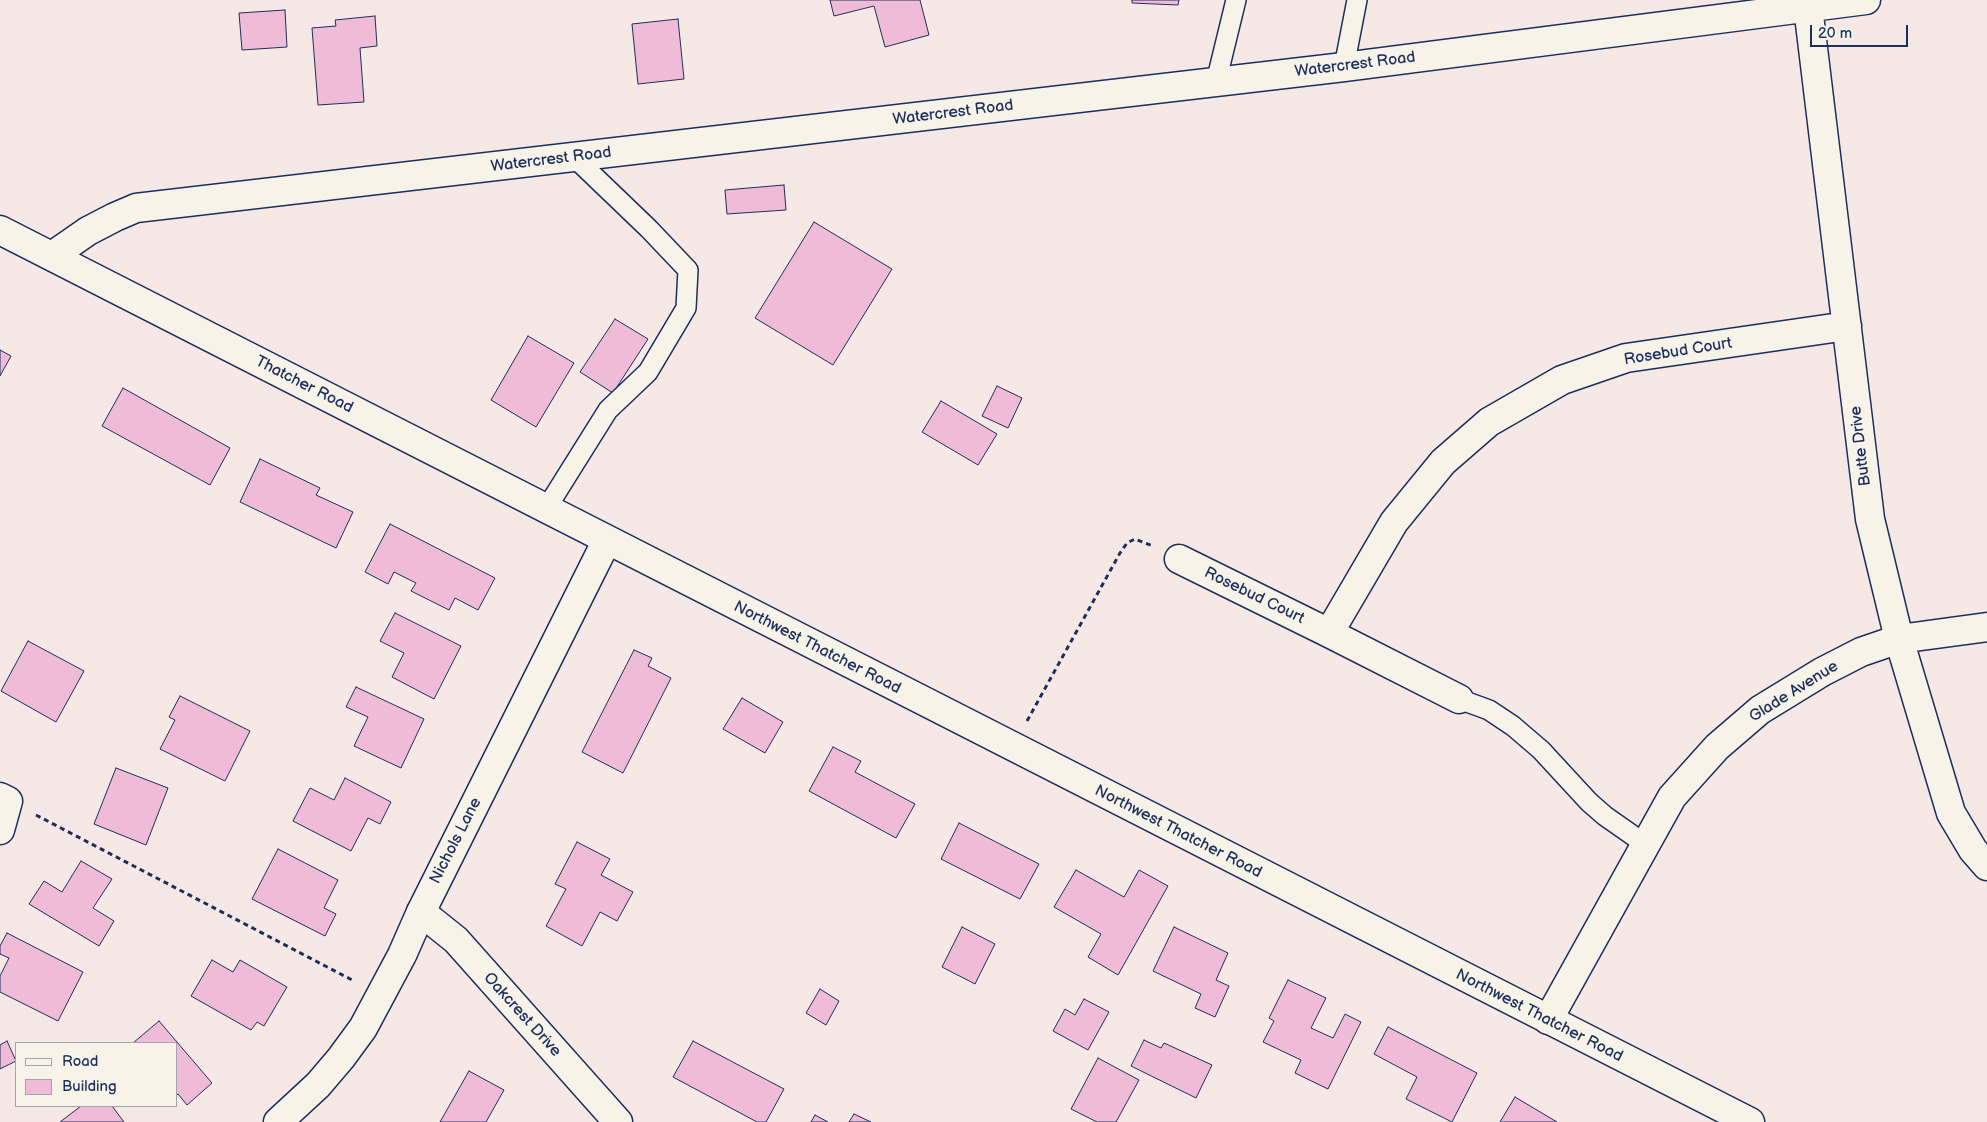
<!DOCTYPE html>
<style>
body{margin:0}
#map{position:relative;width:1987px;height:1122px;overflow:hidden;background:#f6e8e4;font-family:"Balsamiq Sans",sans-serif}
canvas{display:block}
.legend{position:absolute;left:15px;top:1042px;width:162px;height:65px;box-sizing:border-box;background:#f7f3e8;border:1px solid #9fa5b1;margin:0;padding:6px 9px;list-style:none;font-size:15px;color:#1b2f5e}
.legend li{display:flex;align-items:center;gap:10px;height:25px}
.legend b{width:25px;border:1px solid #9fa5b1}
.scale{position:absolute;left:1810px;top:25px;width:98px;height:22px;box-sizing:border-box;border:2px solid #1b2f5e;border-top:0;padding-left:6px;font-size:15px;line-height:18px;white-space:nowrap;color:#1b2f5e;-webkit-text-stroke:4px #f7f3e8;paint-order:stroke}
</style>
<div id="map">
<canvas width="1987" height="1122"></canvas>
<ul class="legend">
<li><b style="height:6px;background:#f7f3e8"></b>Road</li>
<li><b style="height:14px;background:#f0bbd6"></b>Building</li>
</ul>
<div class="scale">20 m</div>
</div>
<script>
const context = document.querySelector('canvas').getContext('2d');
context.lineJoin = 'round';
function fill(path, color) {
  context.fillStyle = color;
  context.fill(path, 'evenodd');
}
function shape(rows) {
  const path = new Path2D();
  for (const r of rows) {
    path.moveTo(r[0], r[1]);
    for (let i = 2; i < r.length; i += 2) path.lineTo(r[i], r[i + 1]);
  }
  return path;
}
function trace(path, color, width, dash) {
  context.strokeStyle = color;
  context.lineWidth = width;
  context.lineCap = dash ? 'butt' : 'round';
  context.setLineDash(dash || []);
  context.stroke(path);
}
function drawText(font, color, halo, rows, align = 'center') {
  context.font = font + ' "Balsamiq Sans",sans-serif';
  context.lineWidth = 4.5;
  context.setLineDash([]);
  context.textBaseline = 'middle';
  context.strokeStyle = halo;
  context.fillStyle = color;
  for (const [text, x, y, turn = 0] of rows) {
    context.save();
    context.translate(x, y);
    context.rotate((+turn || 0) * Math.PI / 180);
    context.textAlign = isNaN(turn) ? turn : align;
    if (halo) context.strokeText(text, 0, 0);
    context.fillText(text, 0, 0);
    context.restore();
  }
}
const building = shape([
 [830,0,920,0,929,35,885,47,874,6,834,16,830,0],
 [1132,0,1179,0,1178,5,1132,3,1132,0],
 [285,10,287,47,242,50,239,13,285,10],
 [375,16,377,46,360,48,364,102,318,105,312,28,336,26,335,20,375,16],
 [678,19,684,79,638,84,632,24,678,19],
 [784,185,786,210,727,214,725,190,784,185],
 [814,222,892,269,833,365,755,318,814,222],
 [615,319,648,339,613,393,580,372,615,319],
 [528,336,574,363,536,427,491,400,528,336],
 [0,350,11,356,0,376,0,350],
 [997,386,1022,398,1008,428,982,416,997,386],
 [123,388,230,448,210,485,102,426,123,388],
 [941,401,997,434,978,465,922,432,941,401],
 [260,459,320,488,316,495,353,512,336,548,240,502,260,459],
 [390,524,495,578,478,610,455,598,449,610,411,591,416,583,394,572,388,584,365,572,390,524],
 [395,613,461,646,434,699,392,677,404,653,380,641,395,613],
 [28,641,84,671,56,722,1,691,28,641],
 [634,650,652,658,648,666,671,678,623,773,582,752,634,650],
 [356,687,424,719,401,768,354,746,368,717,346,707,356,687],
 [180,696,250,731,225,781,160,749,175,720,169,717,180,696],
 [742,698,783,722,765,753,723,729,742,698],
 [833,747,861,761,855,772,915,804,896,838,809,791,833,747],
 [116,768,168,788,146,845,94,824,116,768],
 [345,778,391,802,380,824,368,818,351,851,293,821,310,788,334,800,345,778],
 [959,823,1039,864,1020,899,941,859,959,823],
 [577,842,610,859,601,875,633,892,617,921,600,912,582,946,546,926,566,889,555,884,577,842],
 [278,849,338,880,324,908,336,914,325,936,252,899,278,849],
 [81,861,112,879,93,908,114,921,99,946,29,904,44,881,62,892,81,861],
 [1076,870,1124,897,1139,870,1168,886,1118,975,1088,957,1101,934,1054,907,1076,870],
 [962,927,995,944,975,984,942,967,962,927],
 [1174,927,1228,953,1216,980,1229,986,1215,1017,1195,1008,1201,994,1153,971,1174,927],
 [7,933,83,972,58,1021,0,992,0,976,9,958,0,954,0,946,7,933],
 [212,960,233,972,240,960,287,987,264,1026,257,1022,251,1030,191,996,212,960],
 [1288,980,1326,998,1311,1028,1333,1038,1345,1014,1361,1022,1328,1089,1295,1073,1301,1060,1263,1042,1274,1021,1269,1018,1288,980],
 [820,989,839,1001,826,1025,806,1013,820,989],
 [1084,999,1109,1012,1088,1050,1053,1031,1065,1009,1075,1015,1084,999],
 [159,1021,212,1083,187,1105,178,1094,176,1096,176,1043,133,1043,159,1021],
 [1388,1027,1477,1073,1452,1122,1406,1099,1417,1077,1374,1054,1388,1027],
 [1144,1040,1161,1048,1164,1043,1212,1065,1196,1098,1131,1066,1144,1040],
 [7,1041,16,1061,0,1069,0,1045,7,1041],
 [693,1041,784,1089,766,1122,757,1122,673,1077,693,1041],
 [1098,1058,1139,1080,1116,1122,1097,1122,1071,1109,1098,1058],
 [469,1071,504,1090,486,1122,440,1122,469,1071],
 [1515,1097,1557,1122,1500,1122,1515,1097],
 [81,1106,112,1106,124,1122,60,1122,81,1106],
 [854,1114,871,1122,849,1122,854,1114],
 [815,1115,828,1122,811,1122,815,1115]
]);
const path = shape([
 [1027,721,1120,553,1127,543,1135,539,1153,546],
 [36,815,354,981]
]);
const lane = shape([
 [1344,67,1357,0],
 [1216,82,1236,0],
 [546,509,608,410,648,372,686,308,688,270,649,229,574,157],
 [1459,699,1489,710,1513,726,1541,750,1589,802,1605,816,1645,844]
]);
const street = shape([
 [1808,7,1870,519,1899,639,1951,813,1973,850,1987,866],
 [52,256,88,231,115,217,136,208,1344,67,1866,0],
 [1179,559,1329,633,1459,699],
 [1329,633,1394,522,1443,462,1489,422,1562,380,1626,358,1847,326],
 [0,797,8,801,0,830],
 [421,912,456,940,618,1122],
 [1548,1020,1672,797,1717,747,1760,710,1822,672,1861,652,1899,639,1987,627]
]);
const secondary = shape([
 [0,230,1750,1122],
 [278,1122,318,1085,341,1058,363,1028,402,955,421,912,607,540]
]);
const streetNames = [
 ["Watercrest Road",1355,65,-7],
 ["Watercrest Road",953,113,-7],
 ["Watercrest Road",551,160,-7],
 ["Rosebud Court",1678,352,-9],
 ["Thatcher Road",304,385,27],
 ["Butte Drive",1861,446,-97],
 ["Rosebud Court",1254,596,26],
 ["Northwest Thatcher Road",817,648,27],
 ["Glade Avenue",1794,692,-32],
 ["Northwest Thatcher Road",1178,832,27],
 ["Nichols Lane",456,841,-63],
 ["Oakcrest Drive",522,1015,48],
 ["Northwest Thatcher Road",1539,1016,27]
];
fill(building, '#f0bbd6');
trace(building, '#1b2f5e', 1);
trace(lane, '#1b2f5e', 22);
trace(street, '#1b2f5e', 31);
trace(secondary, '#1b2f5e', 31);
trace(path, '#1b2f5e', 3, [5, 4]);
trace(lane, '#f7f3e8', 19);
trace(street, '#f7f3e8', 28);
trace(secondary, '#f7f3e8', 28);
drawText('16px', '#1b2f5e', '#f7f3e8', streetNames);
</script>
